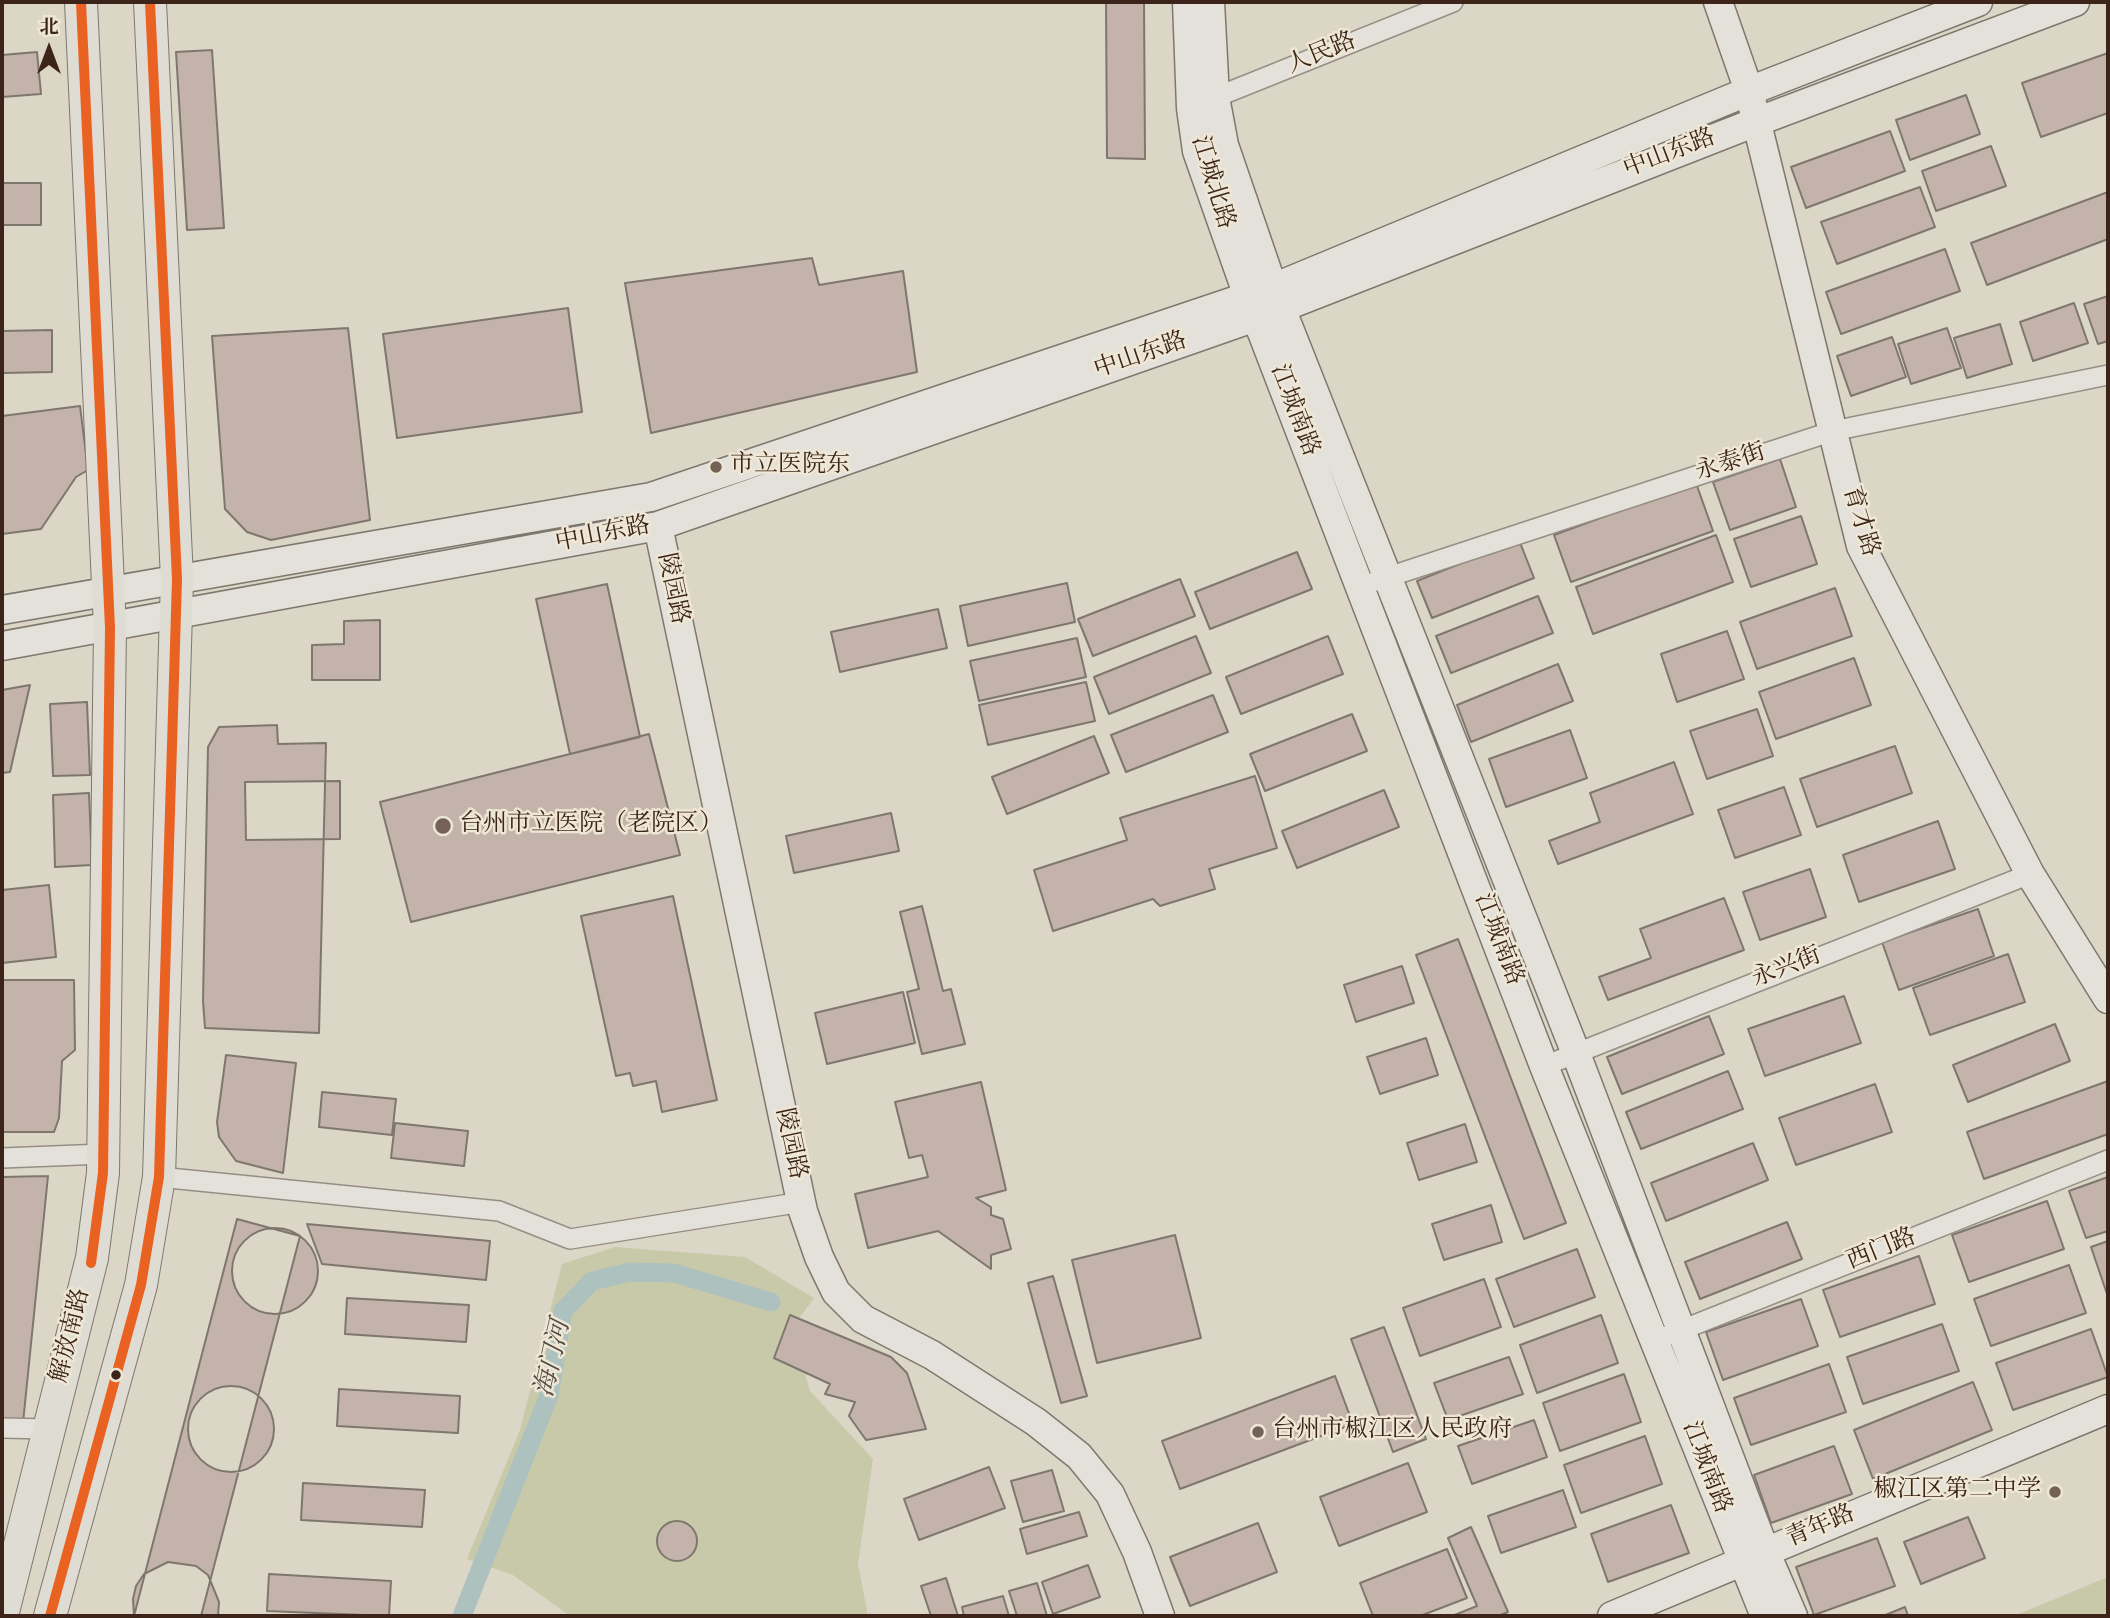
<!DOCTYPE html>
<meta charset="utf-8">
<style>
body{margin:0}
#map{position:relative;width:2110px;height:1618px;overflow:hidden;background:#dcd6c7;font-family:Vollkorn,"Noto Serif SC",serif}
canvas{display:block}
.frame{position:absolute;inset:0;border:4px solid #3c241a;pointer-events:none}
.north{position:absolute;left:14px;top:14px;width:70px;height:70px;-webkit-text-stroke:5px #eee7d5;paint-order:stroke;rotate:0deg;font-size:19px;font-weight:700;line-height:28px;text-align:center;color:#3c241a}
.north::after{content:'';display:block;margin:auto;width:24px;height:32px;background:#3c241a;clip-path:polygon(50% 0,100% 100%,50% 72%,0 100%)}
</style>
<div id="map">
<canvas width="2110" height="1618"></canvas>
<div class="frame"></div>
<div class="north">北</div>
</div>
<script>
const context = document.querySelector('canvas').getContext('2d');
context.lineJoin = 'round';
function fill(path, color) {
  context.fillStyle = color;
  context.fill(path, 'evenodd');
}
function shape(rows) {
  const path = new Path2D();
  for (const r of rows) {
    if (r.length === 3) {
      path.moveTo(r[0] + r[2], r[1]);
      path.arc(r[0], r[1], r[2], 0, 2 * Math.PI);
      continue;
    }
    path.moveTo(r[0], r[1]);
    for (let i = 2; i < r.length; i += 2) path.lineTo(r[i], r[i + 1]);
  }
  return path;
}
function trace(path, color, width, dash) {
  context.strokeStyle = color;
  context.lineWidth = width;
  context.lineCap = dash ? 'butt' : 'round';
  context.setLineDash(dash || []);
  context.stroke(path);
}
function drawText(font, color, halo, rows, align = 'center') {
  context.font = font + ' Vollkorn,"Noto Serif SC",serif';
  context.lineWidth = 5;
  context.setLineDash([]);
  context.textBaseline = 'middle';
  context.strokeStyle = halo;
  context.fillStyle = color;
  for (const [text, x, y, turn = 0] of rows) {
    context.save();
    context.translate(x, y);
    context.rotate((+turn || 0) * Math.PI / 180);
    context.textAlign = isNaN(turn) ? turn : align;
    if (halo) context.strokeText(text, 0, 0);
    context.fillText(text, 0, 0);
    context.restore();
  }
}
const green = shape([
 [615,1247,745,1257,814,1298,792,1328,810,1391,873,1459,858,1564,868,1616,570,1616,513,1575,467,1559,520,1430,562,1264],
 [2108,1577,2108,1616,2014,1616]
]);
const canal = shape([
 [462,1616,549,1395,563,1311,592,1281,630,1272,674,1273,771,1302]
]);
const building = shape([
 [1106,2,1144,2,1145,159,1107,158,1106,2],
 [212,50,224,228,187,230,176,52,212,50],
 [37,52,41,94,2,97,2,55,37,52],
 [2108,53,2108,113,2041,137,2022,83,2108,53],
 [1966,95,1980,134,1910,160,1896,120,1966,95],
 [1890,131,1905,171,1806,208,1791,167,1890,131],
 [1991,146,2006,186,1936,211,1922,171,1991,146],
 [2,183,41,183,41,225,2,225,2,183],
 [1920,187,1935,227,1837,264,1821,222,1920,187],
 [2108,192,2108,239,1987,285,1971,243,2108,192],
 [1945,249,1960,291,1841,334,1826,292,1945,249],
 [812,258,819,285,903,271,917,372,651,433,625,283,812,258],
 [2108,296,2108,341,2098,344,2084,304,2108,296],
 [2074,303,2088,343,2033,361,2020,322,2074,303],
 [568,308,582,412,397,438,383,334,568,308],
 [2000,324,2012,364,1967,378,1954,338,2000,324],
 [348,328,370,520,271,540,247,532,225,509,212,336,348,328],
 [1947,328,1961,368,1911,384,1898,344,1947,328],
 [52,330,52,372,2,373,2,331,52,330],
 [1892,337,1906,377,1851,396,1837,356,1892,337],
 [80,406,88,470,76,477,41,529,2,534,2,416,80,406],
 [1780,459,1796,507,1730,530,1713,482,1780,459],
 [1696,483,1713,531,1571,582,1554,535,1696,483],
 [1801,516,1817,564,1751,587,1734,539,1801,516],
 [1716,535,1733,582,1593,634,1576,587,1716,535],
 [1519,540,1534,578,1432,618,1417,581,1519,540],
 [1297,552,1312,589,1210,629,1195,592,1297,552],
 [1180,579,1195,616,1093,656,1078,619,1180,579],
 [1067,583,1075,622,968,646,960,606,1067,583],
 [607,584,640,737,570,754,536,599,607,584],
 [1835,588,1852,636,1757,669,1740,622,1835,588],
 [1538,596,1553,633,1451,673,1436,636,1538,596],
 [938,609,947,648,840,672,831,632,938,609],
 [380,620,380,680,312,680,312,645,344,644,344,621,380,620],
 [1727,631,1744,679,1677,702,1661,654,1727,631],
 [1196,636,1211,673,1109,714,1094,677,1196,636],
 [1328,636,1343,674,1241,714,1226,677,1328,636],
 [1077,638,1086,677,979,701,970,661,1077,638],
 [1854,658,1871,705,1776,739,1759,692,1854,658],
 [1558,664,1573,701,1471,742,1457,705,1558,664],
 [1086,682,1095,721,988,745,979,705,1086,682],
 [30,685,10,772,2,773,2,690,30,685],
 [1213,695,1228,732,1126,772,1111,735,1213,695],
 [87,702,90,775,53,776,50,704,87,702],
 [1757,709,1773,756,1707,779,1690,731,1757,709],
 [1352,714,1367,751,1265,791,1250,754,1352,714],
 [277,725,278,744,326,743,319,1033,205,1028,203,1001,208,747,219,727,277,725],
 [1570,730,1587,778,1506,807,1489,759,1570,730],
 [649,734,680,855,411,922,380,802,649,734],
 [1094,736,1109,773,1007,814,992,777,1094,736],
 [1895,746,1912,793,1817,827,1800,779,1895,746],
 [1674,762,1693,814,1558,864,1549,841,1600,822,1590,793,1674,762],
 [1255,776,1277,848,1209,869,1215,889,1160,906,1153,899,1053,931,1034,870,1127,840,1120,818,1255,776],
 [340,781,340,839,246,840,245,782,340,781],
 [1784,787,1801,835,1735,858,1718,810,1784,787],
 [1384,790,1399,827,1297,868,1282,831,1384,790],
 [89,793,92,865,55,867,53,795,89,793],
 [891,813,899,851,794,873,786,836,891,813],
 [1938,821,1955,869,1859,902,1843,855,1938,821],
 [1810,869,1826,917,1760,940,1743,892,1810,869],
 [49,885,56,957,2,963,2,890,49,885],
 [673,896,717,1100,662,1112,656,1081,633,1086,630,1073,616,1076,581,916,673,896],
 [1724,898,1744,950,1608,1000,1599,977,1651,958,1640,929,1724,898],
 [922,906,943,991,951,989,965,1044,922,1054,907,992,919,989,900,912,922,906],
 [1978,909,1994,956,1899,990,1882,942,1978,909],
 [1458,939,1566,1223,1524,1239,1416,955,1458,939],
 [2008,954,2025,1002,1930,1035,1913,988,2008,954],
 [1402,966,1414,1003,1356,1022,1344,985,1402,966],
 [2,980,74,980,75,1050,62,1061,59,1118,54,1132,2,1132,2,980],
 [903,992,915,1043,827,1064,815,1013,903,992],
 [1844,996,1861,1043,1765,1076,1748,1029,1844,996],
 [1709,1016,1724,1054,1622,1094,1607,1057,1709,1016],
 [2055,1024,2070,1061,1968,1102,1953,1065,2055,1024],
 [1426,1038,1438,1075,1380,1094,1367,1057,1426,1038],
 [226,1055,296,1063,283,1173,236,1161,219,1137,217,1122,226,1055],
 [1728,1071,1743,1109,1641,1149,1626,1112,1728,1071],
 [2108,1081,2108,1134,1984,1179,1967,1132,2108,1081],
 [981,1082,1006,1190,976,1198,991,1207,991,1215,1003,1219,1011,1249,991,1255,991,1269,938,1231,868,1248,855,1194,928,1177,922,1155,909,1158,895,1102,981,1082],
 [1875,1084,1892,1132,1796,1165,1779,1118,1875,1084],
 [322,1092,396,1099,392,1135,319,1127,322,1092],
 [395,1123,468,1131,464,1166,391,1158,395,1123],
 [1465,1124,1477,1162,1419,1180,1407,1143,1465,1124],
 [1753,1143,1768,1180,1666,1221,1651,1183,1753,1143],
 [48,1176,23,1423,2,1422,2,1177,48,1176],
 [2108,1177,2108,1231,2086,1238,2069,1191,2108,1177],
 [2047,1201,2064,1249,1969,1282,1952,1235,2047,1201],
 [1491,1205,1502,1242,1444,1260,1432,1224,1491,1205],
 [237,1219,300,1236,201,1616,134,1616,237,1219],
 [1787,1222,1802,1259,1700,1299,1685,1262,1787,1222],
 [307,1224,490,1241,486,1280,322,1264,307,1224],
 [275,1271,43],
 [1175,1235,1201,1338,1097,1363,1072,1260,1175,1235],
 [2108,1241,2108,1294,2107,1294,2091,1247,2108,1241],
 [1577,1249,1595,1297,1514,1327,1496,1279,1577,1249],
 [1919,1256,1935,1304,1840,1337,1823,1290,1919,1256],
 [2069,1265,2086,1313,1991,1346,1974,1299,2069,1265],
 [1053,1276,1087,1396,1061,1403,1028,1283,1053,1276],
 [1484,1279,1501,1327,1420,1356,1403,1308,1484,1279],
 [347,1298,469,1305,466,1342,345,1334,347,1298],
 [1801,1299,1818,1346,1723,1380,1706,1332,1801,1299],
 [790,1315,891,1357,907,1373,926,1429,866,1440,849,1416,855,1402,825,1394,830,1384,774,1358,790,1315],
 [1601,1315,1618,1363,1537,1393,1520,1345,1601,1315],
 [1942,1324,1959,1371,1863,1404,1847,1357,1942,1324],
 [1384,1327,1426,1439,1393,1452,1351,1339,1384,1327],
 [2091,1329,2108,1377,2013,1410,1996,1363,2091,1329],
 [1509,1357,1523,1394,1448,1420,1434,1383,1509,1357],
 [1829,1364,1846,1412,1751,1445,1734,1398,1829,1364],
 [1624,1374,1641,1422,1560,1451,1543,1403,1624,1374],
 [1335,1376,1353,1424,1180,1489,1162,1441,1335,1376],
 [1973,1382,1992,1430,1873,1479,1854,1430,1973,1382],
 [231,1429,43],
 [339,1389,460,1396,458,1433,337,1426,339,1389],
 [1534,1420,1547,1457,1472,1484,1458,1446,1534,1420],
 [1645,1436,1662,1484,1581,1513,1564,1465,1645,1436],
 [1834,1446,1852,1494,1771,1523,1754,1475,1834,1446],
 [1408,1463,1427,1512,1339,1546,1320,1497,1408,1463],
 [989,1467,1005,1508,919,1540,904,1499,989,1467],
 [1052,1470,1064,1511,1023,1522,1011,1481,1052,1470],
 [303,1483,425,1490,422,1527,301,1520,303,1483],
 [1563,1490,1576,1527,1501,1553,1488,1516,1563,1490],
 [1671,1505,1689,1553,1608,1582,1591,1534,1671,1505],
 [1079,1512,1087,1536,1027,1554,1020,1529,1079,1512],
 [1968,1517,1985,1558,1921,1584,1904,1542,1968,1517],
 [677,1541,20],
 [1258,1523,1277,1572,1190,1606,1170,1557,1258,1523],
 [1471,1527,1508,1612,1498,1616,1452,1616,1477,1606,1448,1538,1471,1527],
 [1877,1538,1895,1586,1814,1615,1796,1567,1877,1538],
 [1447,1549,1467,1598,1420,1616,1373,1616,1360,1583,1447,1549],
 [168,1562,196,1566,208,1575,219,1602,218,1616,134,1616,133,1599,136,1586,144,1574,168,1562],
 [1088,1565,1100,1597,1053,1614,1042,1582,1088,1565],
 [269,1574,391,1581,389,1616,267,1611,269,1574],
 [946,1578,958,1616,931,1616,921,1586,946,1578],
 [1037,1583,1047,1616,1017,1616,1009,1591,1037,1583],
 [1003,1596,1009,1616,964,1616,962,1607,1003,1596],
 [1905,1607,1908,1616,1883,1616,1905,1607]
]);
const street = shape([
 [1204,102,1453,2],
 [1376,581,1833,431,2108,375],
 [1544,1066,2030,874],
 [2,1158,104,1154],
 [159,1177,499,1211,570,1239,802,1202],
 [1669,1335,2108,1160],
 [2,1428,49,1429]
]);
const secondary = shape([
 [1187,2,1191,108,1197,151,1248,296,1544,1066,1765,1616],
 [1210,2,1215,97,1224,145,1273,288,1575,1051,1765,1551,1793,1616],
 [1718,2,1749,91,1861,546,2030,874,2108,999],
 [658,526,803,1211,819,1257,836,1292,863,1319,932,1355,1036,1422,1079,1456,1110,1494,1137,1552,1160,1616],
 [2,610,651,497,1273,288,1749,91,1978,2],
 [2,646,658,526,1281,308,1756,122,2075,2],
 [1612,1616,2108,1409]
]);
const primary = shape([
 [2,1616,92,1258,103,1173,110,628,81,2],
 [50,1616,141,1285,159,1177,177,579,150,2]
]);
const bus1 = shape([
 [81,2,110,628,103,1173,91,1263],
 [50,1616,141,1285,159,1177,177,579,150,2]
]);
const markers = [
 [716,467,7,"#746257"],
 [443,826,9,"#746257"],
 [116,1375,6,"#3c241a"],
 [1258,1432,7,"#746257"],
 [2055,1492,7,"#746257"]
];
const streetNames = [
 ["人民路",1322,55,-22],
 ["中山东路",1670,155,-21],
 ["江城北路",1211,183,73],
 ["中山东路",1141,357,-19],
 ["江城南路",1293,411,69],
 ["永泰街",1731,464,-18],
 ["育才路",1859,522,73],
 ["中山东路",603,536,-11],
 ["陵园路",671,589,78],
 ["江城南路",1497,940,69],
 ["永兴街",1787,969,-21],
 ["陵园路",789,1144,78],
 ["西门路",1882,1251,-22],
 ["解放南路",72,1336,-76],
 ["江城南路",1705,1468,69],
 ["青年路",1821,1528,-23]
];
const poiNames = [
 ["市立医院东",730,467],
 ["台州市立医院（老院区）",459,826],
 ["台州市椒江区人民政府",1272,1432],
 ["椒江区第二中学",2041,1492,"right"]
];
const waterNames = [
 ["海门河",555,1359,-77]
];
fill(green, '#c8c9a9');
trace(canal, '#adc1bf', 19);
fill(building, '#c4b3aa');
trace(building, '#7e776e', 2);
trace(street, '#958e84', 22);
trace(secondary, '#7e776e', 31);
trace(primary, '#7e776e', 34);
trace(street, '#e4e1da', 19);
trace(secondary, '#e4e1da', 28);
trace(primary, '#dfdcd4', 32);
trace(bus1, '#e96222', 10);
for (const [x, y, r, color] of markers) {
  const dot = new Path2D();
  dot.arc(x, y, r, 0, 2 * Math.PI);
  context.fillStyle = color;
  context.fill(dot);
  trace(dot, '#eee7d5', 2.5);
}
drawText('24px', '#3c241a', '#eee7d5', streetNames);
drawText('24px', '#3c241a', '#eee7d5', poiNames, 'left');
drawText('italic 26px', '#534942', '#eee7d5', waterNames);
</script>
